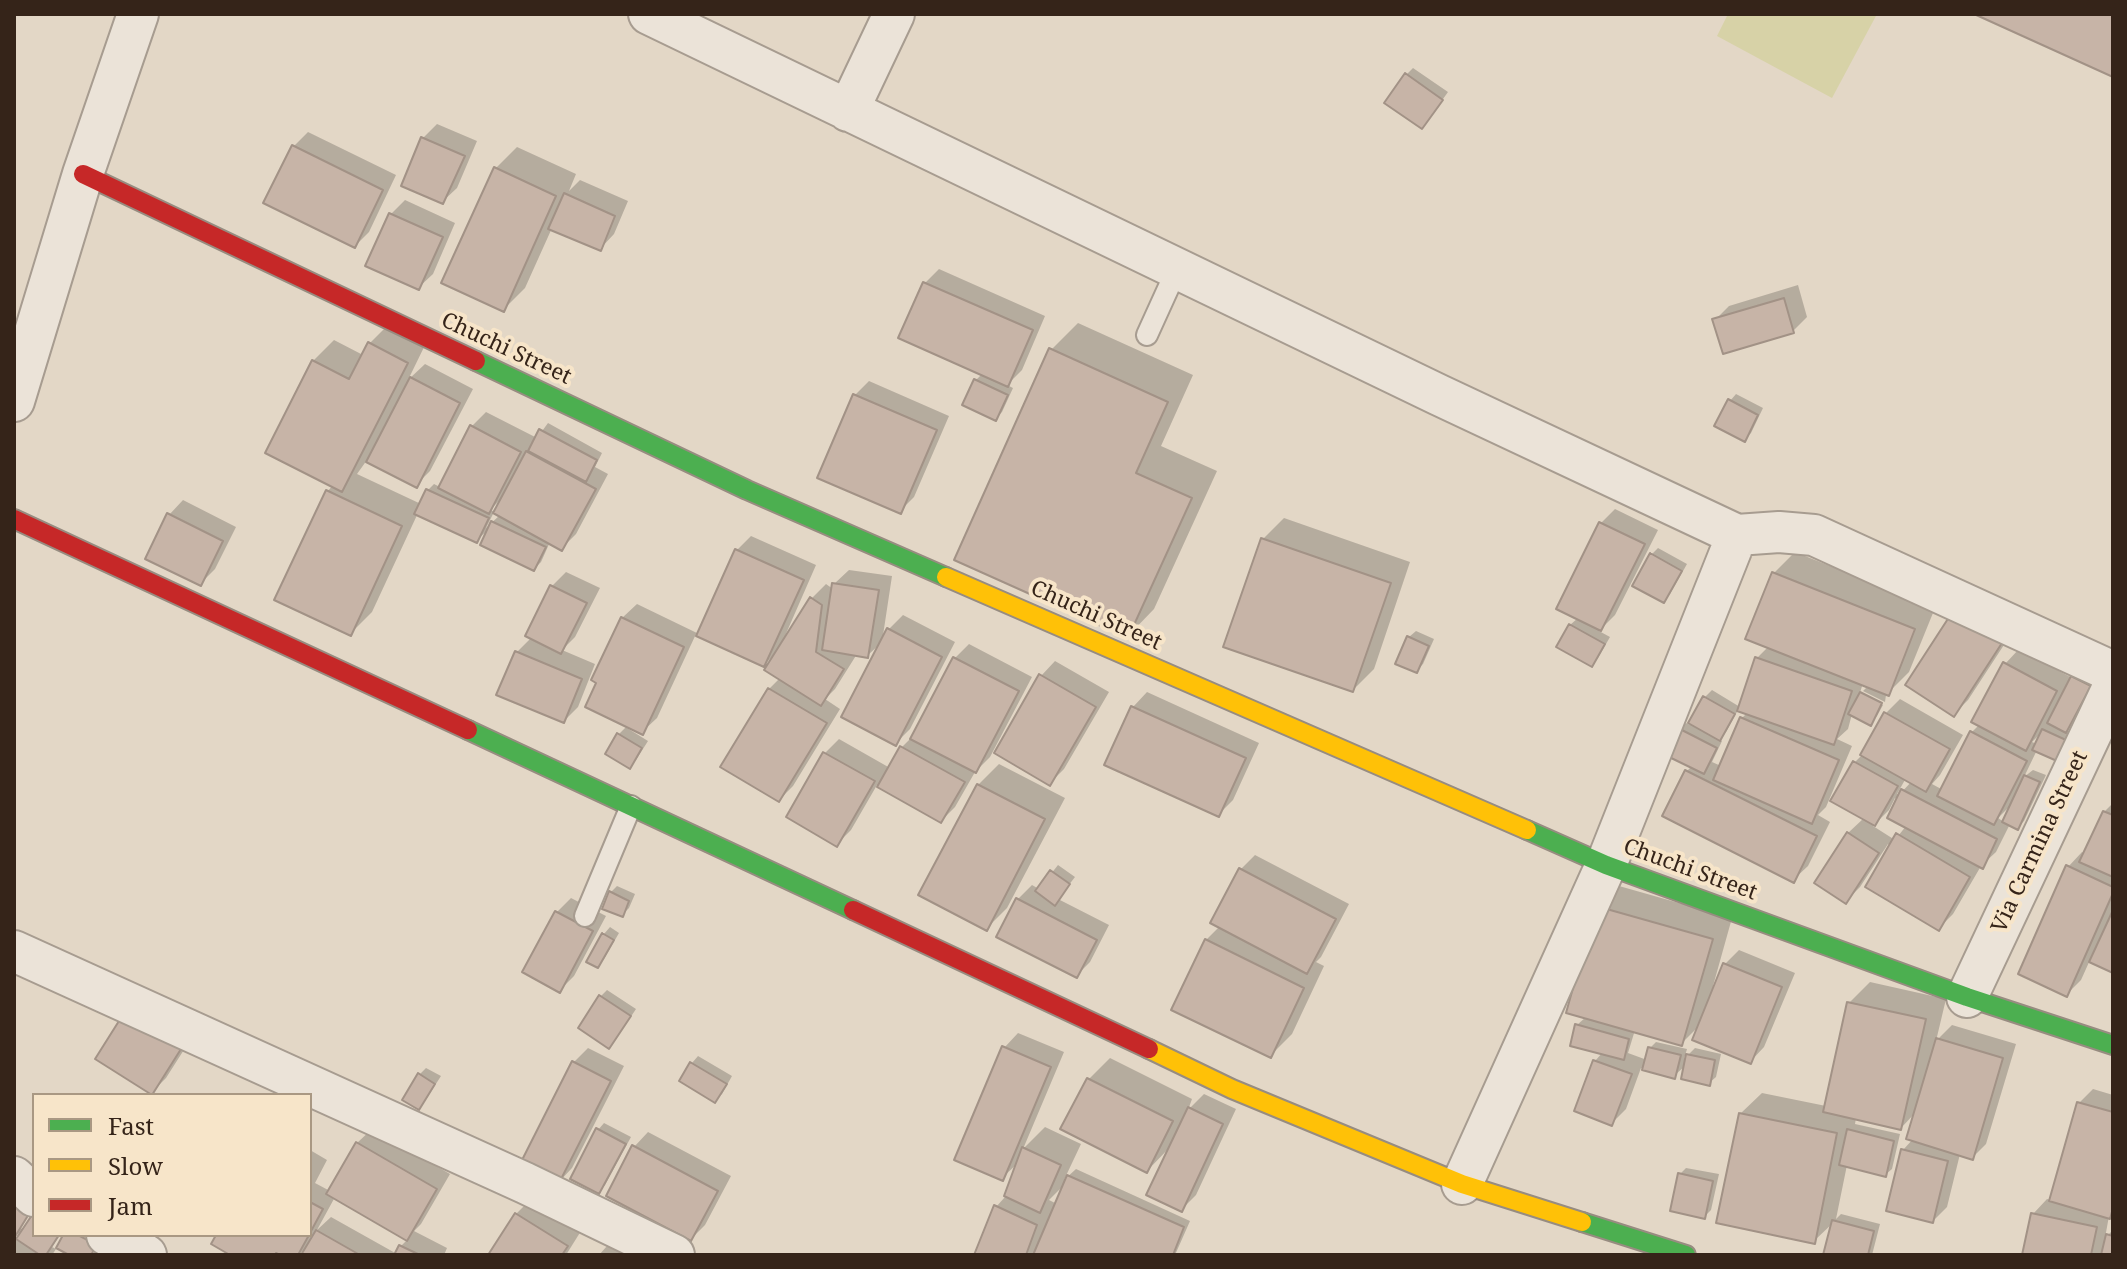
<!DOCTYPE html>
<style>
body{margin:0}
#map{position:relative;width:2127px;height:1269px;overflow:hidden;background:#e3d7c6;font-family:"Noto Serif",serif}
canvas{display:block}
.frame{position:absolute;inset:0;border:16px solid #352419;pointer-events:none}
.legend{position:absolute;left:32px;top:1093px;width:280px;height:144px;box-sizing:border-box;background:#f7e5c9;border:2px solid #a99883;margin:0;padding:10px 14px;list-style:none;font-size:24px;color:#352419}
.legend li{display:flex;align-items:center;gap:16px;height:40px}
.legend b{width:40px;border:2px solid #a99883}
</style>
<div id="map">
<canvas width="2127" height="1269"></canvas>
<div class="frame"></div>
<ul class="legend">
<li><b style="height:10px;background:#4caf50"></b>Fast</li>
<li><b style="height:10px;background:#ffc107"></b>Slow</li>
<li><b style="height:10px;background:#c62828"></b>Jam</li>
</ul>
</div>
<script>
const context = document.querySelector('canvas').getContext('2d');
context.lineJoin = 'round';
function fill(path, color) {
  context.fillStyle = color;
  context.fill(path, 'evenodd');
}
function shape(rows) {
  const path = new Path2D();
  for (const r of rows) {
    path.moveTo(r[0], r[1]);
    for (let i = 2; i < r.length; i += 2) path.lineTo(r[i], r[i + 1]);
  }
  return path;
}
function trace(path, color, width, dash) {
  context.strokeStyle = color;
  context.lineWidth = width;
  context.lineCap = dash ? 'butt' : 'round';
  context.setLineDash(dash || []);
  context.stroke(path);
}
function drawText(font, color, halo, rows, align = 'center') {
  context.font = font + ' "Noto Serif",serif';
  context.lineWidth = 8;
  context.setLineDash([]);
  context.textBaseline = 'middle';
  context.strokeStyle = halo;
  context.fillStyle = color;
  for (const [text, x, y, turn = 0] of rows) {
    context.save();
    context.translate(x, y);
    context.rotate((+turn || 0) * Math.PI / 180);
    context.textAlign = isNaN(turn) ? turn : align;
    if (halo) context.strokeText(text, 0, 0);
    context.fillText(text, 0, 0);
    context.restore();
  }
}
const green = shape([
 [1728,14,1877,14,1832,98,1717,36]
]);
const shadow = shape([
 [1413,68,1448,92,1428,120,1406,75],
 [437,124,477,141,457,188,442,202,423,138],
 [308,132,396,175,369,232,355,246,294,146],
 [517,147,576,174,569,191,580,180,628,201,614,234,600,249,552,228,525,288,504,309,496,168],
 [405,200,455,223,433,274,418,288,368,265,391,214],
 [939,269,1045,316,1022,370,1007,385,1013,388,1002,412,995,419,976,380,983,373,925,283],
 [1798,285,1807,317,1793,331,1715,320,1729,306],
 [390,323,427,341,408,380,425,364,473,389,430,471,416,485,367,460,357,474,421,504,427,491,434,484,440,487,472,426,486,412,537,438,548,423,602,453,595,467,608,474,576,534,561,549,550,542,541,562,534,569,490,528,476,541,418,513,372,612,351,633,328,491,333,485,313,361,334,340,363,355,369,344],
 [502,498,496,512,490,510],
 [494,512,500,515,486,528],
 [1078,323,1193,375,1161,446,1217,471,1154,609,1128,636,1051,350],
 [869,381,949,416,914,497,900,511,855,395],
 [1736,394,1763,408,1751,433,1744,440,1730,401],
 [183,500,236,527,215,569,201,583,169,515],
 [1615,509,1658,530,1615,615,1599,631,1610,637,1598,658,1591,665,1570,625,1578,618,1559,608,1601,523],
 [1284,518,1410,562,1374,669,1353,690,1263,539],
 [751,536,816,565,785,636,787,638,812,598,826,584,833,589,834,584,849,570,892,576,882,642,867,656,857,654,835,689,825,699,840,709,793,786,779,800,723,766,769,689,780,678,774,655,764,665,696,634,657,718,642,732,628,726,627,728,648,741,636,760,629,767,607,753,619,734,628,725,622,618,637,604,699,634,737,550],
 [1658,548,1687,564,1670,594,1664,601,1651,555],
 [1795,552,1935,608,1909,672,1886,695,1885,702,1863,691,1868,686,1863,683,1859,696,1861,694,1883,705,1877,716,1871,723,1852,714,1848,729,1837,739,1852,746,1826,807,1818,815,1830,822,1808,866,1793,880,1665,815,1687,771,1692,766,1680,730,1686,723,1690,725,1705,697,1712,690,1740,707,1757,658,1769,646,1774,573],
 [1738,710,1747,713,1742,718,1721,766,1712,762,1722,741,1719,739,1726,732],
 [566,572,600,588,575,637,562,650,595,664,578,707,564,721,517,652,532,637,552,586],
 [1954,612,2015,628,1968,700,1954,714],
 [903,615,955,642,910,729,896,743,889,629],
 [1416,631,1434,639,1423,664,1416,671,1409,637],
 [969,644,1032,677,990,757,975,772,955,807,941,821,877,785,851,830,837,844,825,753,839,739,890,768,902,747,914,735,955,658],
 [2019,649,2072,678,2079,670,2096,679,2072,723,2066,730,2072,733,2063,752,2037,750,2024,777,2033,770,2046,775,2024,821,2017,828,2010,824,1996,852,1981,866,1953,914,1939,928,1891,846,1888,844,1860,887,1846,901,1848,833,1864,818,1833,800,1855,762,1864,753,1885,714,1900,699,1963,735,1940,775,1932,784,1943,790,1972,732,1980,724,2005,664],
 [2042,732,2037,744,2032,742],
 [1906,778,1912,781,1899,795,1897,794],
 [1895,798,1898,800,1906,826,1895,840,1873,826,1889,810],
 [2012,804,2004,822,1998,818],
 [1055,661,1109,692,1064,769,1050,783,1041,676],
 [1147,692,1259,743,1233,800,1218,815,1107,764,1133,707],
 [999,764,1065,798,1007,908,986,929,978,785],
 [2113,803,2113,971,2090,960,2081,980,2067,994,2068,867,2082,852,2085,854,2104,812],
 [1255,855,1349,904,1321,957,1316,962,1324,966,1292,1034,1271,1055,1206,940,1220,926,1241,869],
 [1058,865,1075,877,1058,899,1109,925,1090,962,1076,976,1017,900,1032,885,1039,889],
 [617,886,635,894,629,908,622,915,610,893],
 [1619,886,1732,918,1713,986,1716,987,1725,964,1739,950,1795,973,1764,1047,1750,1062,1700,1025,1682,1043,1635,1030,1628,1053,1647,1060,1650,1048,1656,1042,1687,1049,1684,1059,1695,1048,1721,1054,1716,1077,1709,1083,1686,1065,1674,1076,1641,1068,1626,1109,1612,1123,1595,1061,1603,1052,1577,1025,1586,1017,1598,907],
 [571,898,606,916,574,976,560,990,557,912],
 [610,927,619,933,604,959,598,966,604,934],
 [1870,982,1946,999,1936,1041,1952,1025,2016,1044,1986,1144,1972,1158,1960,1154,1947,1207,1933,1221,1903,1150,1913,1139,1916,1112,1901,1128,1856,1118,1855,1124,1900,1134,1892,1169,1885,1175,1847,1165,1836,1219,1841,1214,1880,1224,1872,1255,1826,1255,1834,1222,1814,1241,1740,1114,1762,1093,1826,1106,1849,1003],
 [607,990,636,1009,616,1039,609,1046,600,997],
 [126,1014,194,1034,166,1078,152,1092],
 [1018,1033,1064,1052,1023,1149,1045,1127,1081,1144,1064,1180,1076,1169,1190,1221,1175,1255,976,1255,996,1207,1005,1197,1019,1162,1002,1178,1004,1048],
 [1065,1184,1057,1204,1049,1200],
 [588,1048,624,1066,572,1168,558,1183,574,1062],
 [698,1056,732,1076,722,1094,715,1100,681,1080,692,1063],
 [1110,1058,1192,1099,1188,1110,1204,1094,1236,1109,1196,1195,1181,1210,1171,1146,1147,1171,1089,1079],
 [426,1068,441,1076,425,1101,419,1108,420,1074],
 [2093,1089,2113,1095,2113,1213,2109,1216,2105,1238,2113,1230,2113,1255,2024,1255,2033,1214,2047,1199,2051,1200,2079,1103],
 [604,1123,631,1137,605,1185,599,1192,598,1130],
 [372,1129,450,1174,421,1224,414,1231,447,1248,444,1255,304,1255,306,1248,299,1255,280,1253,279,1255,234,1255,218,1235,310,1235,310,1150,327,1160,315,1183,330,1191,357,1143],
 [335,1197,408,1239,401,1246,397,1254,331,1217,317,1230],
 [648,1132,731,1176,705,1225,691,1239,634,1147],
 [1686,1168,1719,1174,1711,1210,1704,1217,1680,1174],
 [530,1200,581,1231,566,1255,490,1255,516,1214],
 [34,1207,20,1228,25,1230,34,1216,34,1235,60,1235,52,1247,56,1249,52,1255,14,1255,14,1239,19,1234,14,1231],
 [615,1237,649,1255,599,1255]
]);
const building = shape([
 [1974,14,2113,14,2113,77,1974,14],
 [1405,73,1443,100,1422,129,1384,103,1405,73],
 [421,137,465,156,443,204,401,186,421,137],
 [292,145,383,190,355,248,263,203,292,145],
 [494,167,556,196,504,312,441,283,494,167],
 [564,193,615,216,601,251,548,229,564,193],
 [389,213,443,237,419,290,365,266,389,213],
 [923,282,1033,330,1008,387,898,338,923,282],
 [1784,298,1794,333,1723,354,1712,319,1784,298],
 [368,342,408,363,342,492,265,453,312,360,349,379,368,342],
 [1049,348,1168,402,1136,473,1192,498,1128,638,954,560,1049,348],
 [410,377,460,403,417,488,366,462,410,377],
 [974,379,1008,395,996,421,962,405,974,379],
 [853,394,937,430,901,514,817,478,853,394],
 [1728,399,1758,415,1745,442,1714,426,1728,399],
 [470,425,521,452,489,514,438,488,470,425],
 [539,429,597,460,586,482,528,451,539,429],
 [526,451,596,489,562,551,493,513,526,451],
 [426,489,489,518,477,543,414,514,426,489],
 [326,490,402,526,351,636,274,600,326,490],
 [167,513,223,541,201,586,145,559,167,513],
 [491,521,546,547,534,571,480,545,491,521],
 [1599,522,1645,544,1601,631,1556,609,1599,522],
 [1261,538,1391,583,1353,692,1223,647,1261,538],
 [735,549,804,580,764,667,696,636,735,549],
 [1650,553,1682,571,1664,603,1632,586,1650,553],
 [1772,572,1915,629,1889,696,1745,639,1772,572],
 [832,583,879,590,868,658,822,650,832,583],
 [550,585,587,603,561,654,525,636,550,585],
 [810,597,822,605,816,652,844,669,821,706,764,670,810,597],
 [1953,611,2002,643,1954,717,1905,685,1953,611],
 [621,617,684,647,643,735,585,707,596,683,591,680,621,617],
 [1569,624,1605,644,1592,667,1556,647,1569,624],
 [887,628,942,657,896,746,841,717,887,628],
 [1407,636,1429,646,1417,673,1395,664,1407,636],
 [515,651,582,679,564,723,496,695,515,651],
 [953,657,1019,691,976,773,910,739,953,657],
 [1755,657,1852,691,1834,745,1737,711,1755,657],
 [2003,662,2057,691,2026,751,1971,722,2003,662],
 [1039,674,1096,707,1050,786,994,753,1039,674],
 [2071,676,2091,686,2066,733,2047,723,2071,676],
 [768,688,827,723,779,802,720,767,768,688],
 [1860,692,1882,703,1871,726,1848,714,1860,692],
 [1703,696,1735,714,1720,741,1688,723,1703,696],
 [1131,706,1246,758,1219,817,1104,765,1131,706],
 [1884,712,1950,749,1926,792,1860,755,1884,712],
 [1740,717,1839,760,1812,824,1713,780,1740,717],
 [1678,728,1717,748,1704,774,1665,755,1678,728],
 [2042,729,2066,740,2057,761,2032,750,2042,729],
 [1970,731,2027,761,1994,825,1937,796,1970,731],
 [617,733,642,748,630,769,605,754,617,733],
 [900,746,965,782,941,823,877,787,900,746],
 [823,752,875,781,837,847,786,817,823,752],
 [1853,761,1898,786,1875,826,1830,801,1853,761],
 [1685,770,1817,836,1794,883,1662,816,1685,770],
 [2024,775,2040,782,2018,830,2002,822,2024,775],
 [977,784,1045,819,987,931,918,895,977,784],
 [1901,789,1997,839,1983,869,1887,818,1901,789],
 [2103,811,2113,815,2113,877,2079,862,2103,811],
 [1847,832,1879,853,1846,904,1814,883,1847,832],
 [1896,833,1970,877,1939,931,1865,887,1896,833],
 [2066,865,2113,887,2113,893,2067,997,2018,974,2066,865],
 [1239,868,1336,919,1307,974,1210,923,1239,868],
 [1050,870,1070,884,1055,906,1035,891,1050,870],
 [609,891,629,901,623,917,602,909,609,891],
 [1016,898,1097,940,1077,978,996,937,1016,898],
 [1596,906,1713,939,1682,1046,1566,1013,1596,906],
 [2113,910,2113,973,2089,962,2113,910],
 [555,911,593,931,560,993,522,972,555,911],
 [602,933,614,940,598,968,586,962,602,933],
 [1205,939,1304,988,1271,1058,1171,1010,1205,939],
 [1723,963,1782,987,1751,1064,1692,1040,1723,963],
 [599,995,631,1016,609,1049,578,1028,599,995],
 [1847,1002,1926,1019,1901,1130,1823,1112,1847,1002],
 [124,1013,181,1049,152,1095,95,1059,124,1013],
 [1575,1024,1629,1039,1624,1060,1570,1046,1575,1024],
 [1936,1038,2003,1058,1973,1160,1906,1139,1936,1038],
 [1002,1046,1051,1067,1003,1181,954,1160,1002,1046],
 [1648,1047,1681,1055,1675,1079,1642,1070,1648,1047],
 [1686,1054,1715,1060,1710,1086,1681,1079,1686,1054],
 [1593,1060,1632,1074,1612,1126,1574,1111,1593,1060],
 [572,1061,611,1081,558,1185,519,1166,572,1061],
 [690,1062,727,1084,715,1103,679,1081,690,1062],
 [418,1073,435,1084,419,1110,402,1100,418,1073],
 [1087,1078,1173,1121,1147,1173,1060,1129,1087,1078],
 [2077,1102,2113,1112,2113,1208,2110,1219,2049,1201,2077,1102],
 [1188,1107,1223,1124,1182,1212,1146,1195,1188,1107],
 [1739,1113,1837,1133,1815,1244,1716,1223,1739,1113],
 [596,1128,626,1144,599,1194,570,1179,596,1128],
 [1847,1129,1894,1141,1886,1177,1839,1165,1847,1129],
 [356,1142,437,1189,407,1241,326,1194,356,1142],
 [632,1145,718,1191,691,1241,606,1196,632,1145],
 [1022,1147,1061,1165,1040,1213,1004,1196,1022,1147],
 [1901,1149,1948,1161,1933,1223,1886,1211,1901,1149],
 [1678,1173,1713,1181,1705,1219,1670,1211,1678,1173],
 [1067,1175,1184,1227,1173,1255,1033,1255,1067,1175],
 [14,1198,32,1209,16,1235,14,1234,14,1198],
 [310,1202,323,1209,310,1233,310,1202],
 [994,1205,1037,1225,1026,1255,974,1255,994,1205],
 [34,1212,34,1235,59,1235,46,1255,40,1255,16,1239,34,1212],
 [515,1213,568,1246,562,1255,488,1255,515,1213],
 [2031,1213,2097,1227,2091,1255,2022,1255,2031,1213],
 [1832,1220,1874,1231,1868,1255,1823,1255,1832,1220],
 [316,1230,360,1255,301,1255,316,1230],
 [2106,1234,2113,1236,2113,1255,2101,1255,2106,1234],
 [63,1235,78,1235,97,1245,91,1255,69,1255,56,1248,63,1235],
 [216,1235,309,1235,298,1255,280,1255,276,1253,275,1255,230,1255,211,1244,216,1235],
 [399,1245,420,1255,394,1255,399,1245]
]);
const lane = shape([
 [1147,335,1177,269],
 [585,916,631,806]
]);
const street = shape([
 [649,14,1439,395,1737,535,1779,532,1814,535,2113,672],
 [848,111,894,14],
 [14,401,83,174,138,14],
 [14,951,525,1183,674,1255],
 [1967,997,2113,687],
 [14,1177,34,1196],
 [1462,1184,1606,865,1737,535],
 [107,1235,146,1255]
]);
const fast = shape([
 [476,361,747,490,946,577],
 [468,730,853,910],
 [1527,830,1606,865,1967,997,2113,1045],
 [1582,1222,1686,1255]
]);
const slow = shape([
 [946,577,1527,830],
 [1149,1049,1232,1089,1462,1184,1582,1222]
]);
const jam = shape([
 [83,174,476,361],
 [14,519,468,730],
 [853,910,1149,1049]
]);
const streetNames = [
 ["Chuchi Street",506,349,25],
 ["Chuchi Street",1096,616,24],
 ["Via Carmina Street",2040,842,-65],
 ["Chuchi Street",1690,870,20]
];
fill(green, '#d7d2a7');
fill(shadow, '#0003');
fill(building, '#c7b4a7');
trace(building, '#a29286', 2);
trace(lane, '#a79c90', 24);
trace(street, '#a79c90', 44);
trace(fast, '#978c80', 22);
trace(slow, '#978c80', 22);
trace(jam, '#978c80', 22);
trace(lane, '#ebe3d8', 20);
trace(street, '#ebe3d8', 40);
trace(fast, '#4caf50', 18);
trace(slow, '#ffc107', 18);
trace(jam, '#c62828', 18);
drawText('22px', '#352419', '#f7e5c9', streetNames);
</script>
